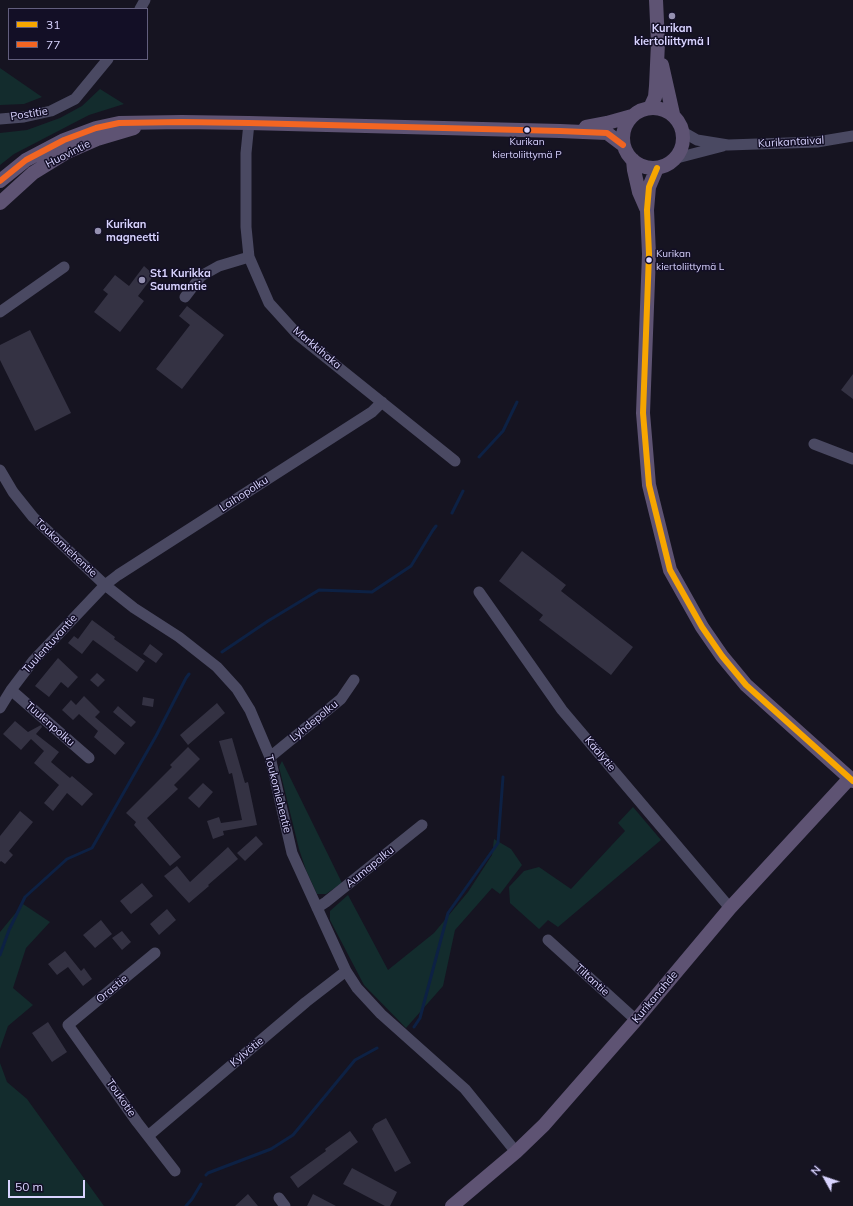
<!DOCTYPE html>
<meta charset="utf-8">
<style>
body{margin:0}
#map{position:relative;width:853px;height:1206px;overflow:hidden;background:#161421;font-family:Mulish,sans-serif}
canvas{display:block}
.legend{position:absolute;left:8px;top:8px;width:140px;height:52px;box-sizing:border-box;background:#130f26;border:1px solid #625e7d;margin:0;padding:5px 7px;list-style:none;font-size:12px;color:#d9d4ff}
.legend li{display:flex;align-items:center;gap:8px;height:20px}
.legend b{width:20px;border:1px solid #625e7d}
.north{position:absolute;left:805px;top:1158px;width:40px;height:40px;-webkit-text-stroke:3px #130f26;paint-order:stroke;rotate:310deg;font-size:11px;font-weight:700;line-height:16px;text-align:center;color:#d9d4ff}
.north::after{content:'';display:block;margin:auto;width:14px;height:18px;background:#d9d4ff;clip-path:polygon(50% 0,100% 100%,50% 72%,0 100%)}
.scale{position:absolute;left:8px;top:1180px;width:77px;height:18px;box-sizing:border-box;border:2px solid #d9d4ff;border-top:0;padding-left:5px;font-size:12px;line-height:14px;white-space:nowrap;color:#d9d4ff;-webkit-text-stroke:3px #130f26;paint-order:stroke}
</style>
<div id="map">
<canvas width="853" height="1206"></canvas>
<ul class="legend">
<li><b style="height:5px;background:#f7a600"></b>31</li>
<li><b style="height:5px;background:#f26522"></b>77</li>
</ul>
<div class="north">N</div>
<div class="scale">50 m</div>
</div>
<script>
const context = document.querySelector('canvas').getContext('2d');
context.lineJoin = 'round';
function fill(path, color) {
  context.fillStyle = color;
  context.fill(path, 'evenodd');
}
function shape(rows) {
  const path = new Path2D();
  for (const r of rows) {
    if (r.length === 3) {
      path.moveTo(r[0] + r[2], r[1]);
      path.arc(r[0], r[1], r[2], 0, 2 * Math.PI);
      continue;
    }
    path.moveTo(r[0], r[1]);
    for (let i = 2; i < r.length; i += 2) path.lineTo(r[i], r[i + 1]);
  }
  return path;
}
function trace(path, color, width, dash) {
  context.strokeStyle = color;
  context.lineWidth = width;
  context.lineCap = dash ? 'butt' : 'round';
  context.setLineDash(dash || []);
  context.stroke(path);
}
function drawText(font, color, halo, rows, align = 'center') {
  context.font = font + ' Mulish,sans-serif';
  context.lineWidth = 3;
  context.setLineDash([]);
  context.textBaseline = 'middle';
  context.strokeStyle = halo;
  context.fillStyle = color;
  for (const [text, x, y, turn = 0] of rows) {
    context.save();
    context.translate(x, y);
    context.rotate((+turn || 0) * Math.PI / 180);
    context.textAlign = isNaN(turn) ? turn : align;
    if (halo) context.strokeText(text, 0, 0);
    context.fillText(text, 0, 0);
    context.restore();
  }
}
const green = shape([
 [0,68,42,97,24,104,0,105],
 [100,89,124,104,89,115,14,154,0,165,0,133,27,130,60,118,82,106],
 [282,761,342,883,326,894,317,894,306,870,299,849,279,767],
 [633,807,661,840,558,927,548,920,539,929,510,903,509,887,524,871,539,867,571,889,625,831,618,823],
 [494,839,511,849,522,865,500,894,492,888,455,930,443,986,406,1028,364,985,330,920,330,911,348,895,388,970,434,933,468,892,492,855],
 [23,904,50,922,26,948,13,988,33,1005,8,1026,0,1049,0,932],
 [0,1063,7,1082,27,1099,104,1206,0,1206]
]);
const stream = shape([
 [479,457,503,431,517,402],
 [452,513,463,491],
 [222,652,268,621,319,590,372,592,411,566,433,530,436,526],
 [0,955,9,930,25,897,67,859,92,848,156,736,186,678,189,674],
 [414,1027,420,1018,448,913,498,843,503,777],
 [206,1175,208,1173,271,1149,293,1135,355,1060,377,1048],
 [186,1206,192,1199,201,1184]
]);
const building = shape([
 [144,266,154,275,138,296,144,301,120,332,94,312,108,294,103,290,115,275,129,286],
 [187,306,224,335,182,389,156,369,190,325,179,316],
 [30,330,71,413,35,431,0,360,0,345],
 [853,374,853,399,841,390],
 [522,551,566,585,561,591,633,647,611,675,539,620,543,615,499,581],
 [92,620,115,637,114,639,145,661,137,672,93,640,82,654,68,643,74,636,78,639],
 [150,644,163,654,156,663,143,654],
 [58,658,78,677,68,688,61,682,49,697,35,686],
 [97,673,105,680,98,687,90,680],
 [84,696,100,712,95,717,125,743,115,755,94,737,98,731,79,714,73,720,62,710,71,700,76,705],
 [143,697,154,699,153,707,142,705],
 [217,703,225,713,188,745,180,735],
 [118,706,136,722,131,727,113,712],
 [15,721,28,732,41,725,42,727,36,734,59,752,51,762,70,778,72,776,93,794,82,806,67,793,53,811,44,803,59,785,34,763,44,751,31,739,21,750,3,734],
 [232,738,245,783,248,782,257,825,223,831,224,835,213,839,207,821,219,817,221,823,242,820,232,773,229,774,219,741],
 [188,747,200,759,174,785,178,789,147,818,181,857,170,866,134,825,136,822,126,813,172,767,170,765],
 [203,783,213,792,199,808,188,798],
 [20,811,33,822,9,851,13,855,5,864,1,861,0,862,0,836],
 [256,836,263,844,245,861,237,853],
 [228,847,238,859,208,885,209,886,189,903,164,876,177,866,190,882],
 [142,883,153,896,131,914,120,901],
 [167,909,176,920,159,935,150,924],
 [101,920,112,934,95,948,83,935],
 [122,931,131,942,122,950,112,938],
 [65,951,81,971,84,968,92,979,83,986,68,967,57,975,48,964],
 [48,1022,67,1052,52,1062,32,1033],
 [386,1118,411,1163,395,1172,372,1129,375,1124],
 [350,1131,358,1142,298,1188,290,1177,326,1151,325,1149],
 [352,1168,397,1192,390,1206,385,1206,343,1184],
 [248,1194,258,1206,235,1206],
 [313,1194,336,1206,307,1206]
]);
const minor = shape([
 [140,9,145,0],
 [0,119,24,117,51,111,75,99,108,59],
 [249,123,246,153,246,227,249,257,269,303,298,335,455,461],
 [683,132,697,140,728,145,817,142,853,136],
 [673,159,723,146],
 [185,297,201,276,219,266,249,257],
 [0,312,64,267],
 [814,444,853,459],
 [0,470,13,492,33,517,105,585,134,608,179,637,217,667,237,689,250,710,270,757,292,853,346,971,357,988,381,1014,465,1089,516,1152],
 [479,592,562,710,730,908],
 [11,690,89,758],
 [0,708,11,690,33,661,105,585,118,575,372,412,382,402],
 [270,757,341,699,354,680],
 [317,908,326,902,422,825],
 [548,940,636,1020],
 [155,953,68,1025,137,1122,175,1171],
 [148,1136,306,1002,346,971],
 [279,1198,285,1206]
]);
const major = shape([
 [662,65,673,114],
 [650,108,655,97,656,86,658,43,656,0],
 [653,138,30],
 [586,127,607,123,632,116],
 [633,160,634,170,639,192,646,208],
 [657,168,649,187,647,210,649,254,643,413,649,485,670,570,702,627,722,656,746,685,853,781],
 [0,181,26,160,64,140,96,128,119,123,182,122,249,123,560,131,607,133,623,145],
 [0,203,33,173,67,152,97,139,134,128],
 [452,1206,516,1152,544,1125,636,1020,730,908,850,778]
]);
const bus1 = shape([
 [657,168,649,187,647,210,649,254,643,413,649,485,670,570,702,627,722,656,746,685,853,781]
]);
const bus2 = shape([
 [0,181,26,160,64,140,96,128,119,123,182,122,249,123,560,131,607,133,623,145]
]);
const markers = [
 [672,16,4,"#9591b1"],
 [527,130,3.5,"#d9d4ff"],
 [98,231,4,"#9591b1"],
 [649,260,3.5,"#d9d4ff"],
 [142,280,4,"#9591b1"]
];
const busNames = [
 ["Kurikan",527,142],
 ["kiertoliittymä P",527,155],
 ["Kurikan",656,254,"left"],
 ["kiertoliittymä L",656,267,"left"]
];
const poiNames = [
 ["Kurikan",672,29,"center"],
 ["kiertoliittymä I",672,42,"center"],
 ["Kurikan",106,225],
 ["magneetti",106,238],
 ["St1 Kurikka",150,274],
 ["Saumantie",150,287]
];
const streetNames = [
 ["Postitie",29,114,-9],
 ["Kurikantaival",791,142,-3],
 ["Huovintie",68,154,-27],
 ["Markkihaka",317,348,40],
 ["Laihopolku",244,494,-33],
 ["Toukomiehentie",66,548,43],
 ["Tuulentuvantie",50,644,-48],
 ["Lyhdepolku",314,721,-39],
 ["Tuulenpolku",50,724,41],
 ["Käälytie",600,754,50],
 ["Toukomiehentie",278,794,76],
 ["Aumapolku",370,867,-39],
 ["Tiltantie",592,980,42],
 ["Orastie",112,989,-40],
 ["Kurikanahde",655,997,-50],
 ["Kylvötie",247,1052,-40],
 ["Toukotie",121,1098,55]
];
fill(green, '#132c2d');
trace(stream, '#0d2144', 3);
fill(building, '#343243');
trace(minor, '#4a4962', 11);
trace(major, '#5e5373', 14);
trace(bus1, '#f7a600', 6);
trace(bus2, '#f26522', 6);
for (const [x, y, r, color] of markers) {
  const dot = new Path2D();
  dot.arc(x, y, r, 0, 2 * Math.PI);
  context.fillStyle = color;
  context.fill(dot);
  trace(dot, '#130f26', 1.5);
}
drawText('10px', '#d9d4ff', '#130f26', busNames);
drawText('bold 11px', '#d9d4ff', '#130f26', poiNames, 'left');
drawText('11px', '#d9d4ff', '#130f26', streetNames);
</script>
